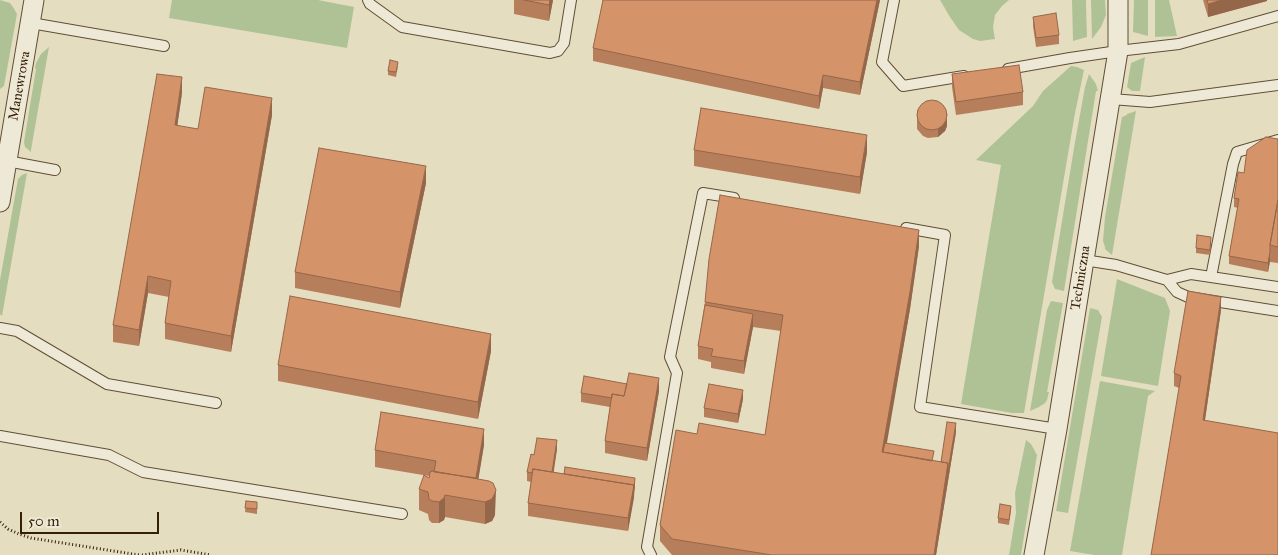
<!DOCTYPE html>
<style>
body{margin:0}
#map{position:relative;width:1278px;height:555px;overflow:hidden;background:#e5ddc0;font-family:"IM FELL Great Primer",serif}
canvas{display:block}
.scale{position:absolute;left:20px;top:512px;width:139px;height:22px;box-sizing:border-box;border:2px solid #351f05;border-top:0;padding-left:6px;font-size:15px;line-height:18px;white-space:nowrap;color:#351f05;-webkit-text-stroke:4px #eee9d6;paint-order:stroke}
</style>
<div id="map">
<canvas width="1278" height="555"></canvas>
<div class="scale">50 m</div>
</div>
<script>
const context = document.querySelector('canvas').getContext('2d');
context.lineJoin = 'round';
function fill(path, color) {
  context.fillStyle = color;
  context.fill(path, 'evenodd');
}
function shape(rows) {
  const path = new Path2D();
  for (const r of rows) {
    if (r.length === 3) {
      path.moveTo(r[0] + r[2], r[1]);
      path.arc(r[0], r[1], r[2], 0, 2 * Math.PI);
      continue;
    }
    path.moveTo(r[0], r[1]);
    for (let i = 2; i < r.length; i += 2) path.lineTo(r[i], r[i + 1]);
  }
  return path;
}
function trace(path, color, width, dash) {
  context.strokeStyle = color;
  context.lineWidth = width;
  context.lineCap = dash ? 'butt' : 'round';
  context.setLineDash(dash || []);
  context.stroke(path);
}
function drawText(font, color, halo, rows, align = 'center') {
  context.font = font + ' "IM FELL Great Primer",serif';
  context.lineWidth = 4.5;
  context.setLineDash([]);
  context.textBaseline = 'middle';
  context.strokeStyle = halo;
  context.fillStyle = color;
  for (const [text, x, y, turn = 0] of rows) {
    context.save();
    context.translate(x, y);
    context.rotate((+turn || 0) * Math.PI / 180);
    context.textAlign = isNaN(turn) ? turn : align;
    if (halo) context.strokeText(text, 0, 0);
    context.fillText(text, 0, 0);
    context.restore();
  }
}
const green = shape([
 [0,0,10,3,13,7,17,14,4,86,0,89],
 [172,0,318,0,354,7,347,48,169,18],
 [940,0,1009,0,1002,6,995,15,993,27,995,39,980,41,973,39,959,30,950,17],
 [1072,0,1086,0,1086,5,1087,37,1073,41],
 [1091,0,1105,0,1106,15,1101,27,1092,39],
 [1134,0,1148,0,1148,36,1133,32],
 [1155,0,1169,0,1177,36,1155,37],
 [49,47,31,150,31,152,25,147,24,142,36,69,35,68,36,63,41,54],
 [1145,57,1140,91,1132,91,1127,87,1131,63],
 [1071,66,1077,67,1084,70,1075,113,1024,413,1012,413,961,404,1001,165,976,160,1033,106,1043,91],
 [1089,74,1096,84,1098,91,1096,91,1064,291,1055,289,1052,282,1075,142,1085,87],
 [1136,111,1112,255,1105,249,1105,247,1103,241,1105,217,1122,117,1127,115,1127,114],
 [27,173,2,316,0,314,0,280,18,179,22,175],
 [1117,279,1165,298,1170,311,1158,386,1101,376],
 [1051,301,1063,303,1047,392,1049,392,1047,400,1045,403,1039,407,1030,411,1047,310],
 [1090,308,1098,310,1102,317,1068,513,1056,511],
 [1100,381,1155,391,1148,396,1122,555,1094,555,1070,551],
 [1026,440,1031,444,1037,455,1021,555,1009,555,1016,513,1015,493]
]);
const path = shape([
 [0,522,8,529,19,534,31,538,139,555],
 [142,555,181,550,211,555]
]);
const service = shape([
 [368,0,370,4,402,27,550,53,558,51,564,43,571,0],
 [894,0,882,62,903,86,964,76],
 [31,23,164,46],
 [1008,69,1070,58,1118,51,1179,44,1278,16],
 [1111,99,1150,102,1278,85],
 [7,161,55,170],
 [906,228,945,235,920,407,1057,429],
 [1084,260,1116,265,1167,280,1191,274,1278,287],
 [1211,277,1233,164,1237,152,1278,140],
 [1167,280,1177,292,1188,297,1278,311],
 [0,328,17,331,107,384,216,403],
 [0,436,109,455,143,472,402,514],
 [651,555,647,547,677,373,670,357,703,193,734,198]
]);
const minor = shape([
 [0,202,34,0],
 [1034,555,1057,429,1084,260,1118,51,1118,0]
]);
const wall = shape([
 [514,0,553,0,549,21,514,14],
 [880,0,860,95,823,88,819,109,593,61,593,48],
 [1203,0,1267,0,1267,1,1208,17],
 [1033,17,1059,35,1059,44,1036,47,1033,26],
 [398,66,396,77,388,75,388,71],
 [952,74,1023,92,1023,105,956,115,952,87],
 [182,93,177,126,198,129,272,115,231,352,165,339,165,323,169,297,148,293,139,346,113,342,113,325],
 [917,110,947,126,945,131,938,137,928,138,923,136,917,129],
 [1278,139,1278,263,1270,262,1270,261,1268,272,1229,264,1229,256,1238,208,1234,207,1234,198,1244,173],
 [694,150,867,152,860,194,694,166],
 [426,183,400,308,295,288,295,272],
 [1211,241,1210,255,1196,253,1196,248],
 [919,246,910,309,886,443,934,461,941,462,956,432,936,555,672,555,660,541,660,525,697,434,765,435,781,331,753,327,744,374,711,368,711,362,698,359,698,346,705,302],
 [1221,310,1205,420,1278,555,1179,388,1174,386,1174,373],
 [491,351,478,419,278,381,278,365],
 [659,391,647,461,605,453,605,441,610,407,581,402,581,393],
 [743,399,738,423,704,417,704,408],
 [484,445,478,479,495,515,492,521,485,524,445,517,444,520,439,523,432,523,429,520,428,514,419,510,419,489,429,478,429,476,375,467,375,450],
 [557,449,553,472,635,487,628,531,528,516,528,503,531,482,527,481,527,472,534,455],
 [246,501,257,502,257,514,245,512],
 [1011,510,1009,525,998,523,998,518]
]);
const shadedWall = shape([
 [550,0,553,0,549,21,549,5],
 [877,0,880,0,860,95,860,82],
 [1222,0,1267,0,1267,1,1208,17,1208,4],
 [823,75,823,88,819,109,819,96],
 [182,77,182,93,175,142,175,125],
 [272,98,272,115,231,352,231,336],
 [947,117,947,126,945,131,938,137,938,128],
 [867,135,867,152,860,194,860,177],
 [426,166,426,183,400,308,400,292],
 [919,230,919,246,910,309,884,460,882,452],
 [1270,252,1270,261,1268,272,1268,263],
 [148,276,148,293,139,346,139,330],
 [1221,297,1221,310,1203,433,1203,420],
 [753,314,753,327,744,374,744,361],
 [491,334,491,351,478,419,478,402],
 [659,378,659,391,647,461,647,448],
 [743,390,743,399,738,423,738,414],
 [956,423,956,432,936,555,934,555,948,463],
 [484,429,484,445,475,500,475,483],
 [557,440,557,449,552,484,552,475],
 [635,478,634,498,628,531,628,518],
 [496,490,495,515,492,521,485,524,485,502],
 [445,495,445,517,444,520,439,523,439,502]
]);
const building = shape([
 [524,0,550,0,549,5,524,0],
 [603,0,877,0,860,82,823,75,819,96,593,48,603,0],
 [1207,0,1222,0,1208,4,1207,0],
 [1056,13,1059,35,1036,38,1033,17,1056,13],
 [390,60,398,62,396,72,388,71,390,60],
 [1019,65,1023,92,956,102,952,74,1019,65],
 [157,74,182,77,175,125,198,129,205,87,272,98,231,336,165,323,171,281,148,276,139,330,113,325,157,74],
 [932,115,15],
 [701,108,867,135,860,177,694,150,701,108],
 [1266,137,1278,139,1278,200,1270,245,1270,252,1268,263,1229,256,1239,199,1234,198,1238,172,1244,173,1247,150,1266,137],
 [319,148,426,166,400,292,295,272,319,148],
 [720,195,919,230,910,292,882,452,948,463,934,555,772,555,672,539,660,525,676,430,697,434,699,423,765,435,783,315,705,302,709,259,720,195],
 [1278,200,1278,247,1270,245,1278,200],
 [1197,235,1211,237,1210,250,1196,248,1197,235],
 [1188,291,1221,297,1203,420,1278,433,1278,555,1151,555,1181,376,1174,373,1188,291],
 [290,296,491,334,478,402,278,365,290,296],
 [705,305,753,314,744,361,711,356,713,349,698,346,705,305],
 [629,373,659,378,647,448,605,441,612,394,624,396,629,373],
 [584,376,627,384,624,396,612,394,612,398,581,393,584,376],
 [709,384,743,390,738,414,704,408,709,384],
 [381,412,484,429,476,478,434,472,436,461,375,450,381,412],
 [947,422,956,423,948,471,948,463,941,462,947,422],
 [537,438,557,440,552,472,533,469,532,473,527,472,531,454,534,455,537,438],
 [885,443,934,451,932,461,883,452,885,443],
 [565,467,635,478,634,489,634,485,564,474,565,467],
 [533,469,634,485,628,518,528,503,533,469],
 [433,471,489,481,493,483,496,490,495,493,492,499,485,502,445,495,444,498,439,502,432,501,429,499,428,492,419,489,424,475,429,478,430,472,433,471],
 [246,501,257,502,257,509,245,508,246,501],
 [1000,504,1011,506,1009,520,998,518,1000,504]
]);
const streetNames = [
 ["Manewrowa",20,86,-80],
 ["Techniczna",1081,278,-81]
];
fill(green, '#afc296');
trace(service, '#614e34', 12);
trace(minor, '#614e34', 21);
trace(path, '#351f05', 3, [1, 2.5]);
trace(service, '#eee9d6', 10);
trace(minor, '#eee9d6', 19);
fill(wall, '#b77e5b');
fill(shadedWall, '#95674a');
fill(building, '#d5936a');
trace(building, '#95674a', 1);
drawText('14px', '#351f05', '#eee9d6', streetNames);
</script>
